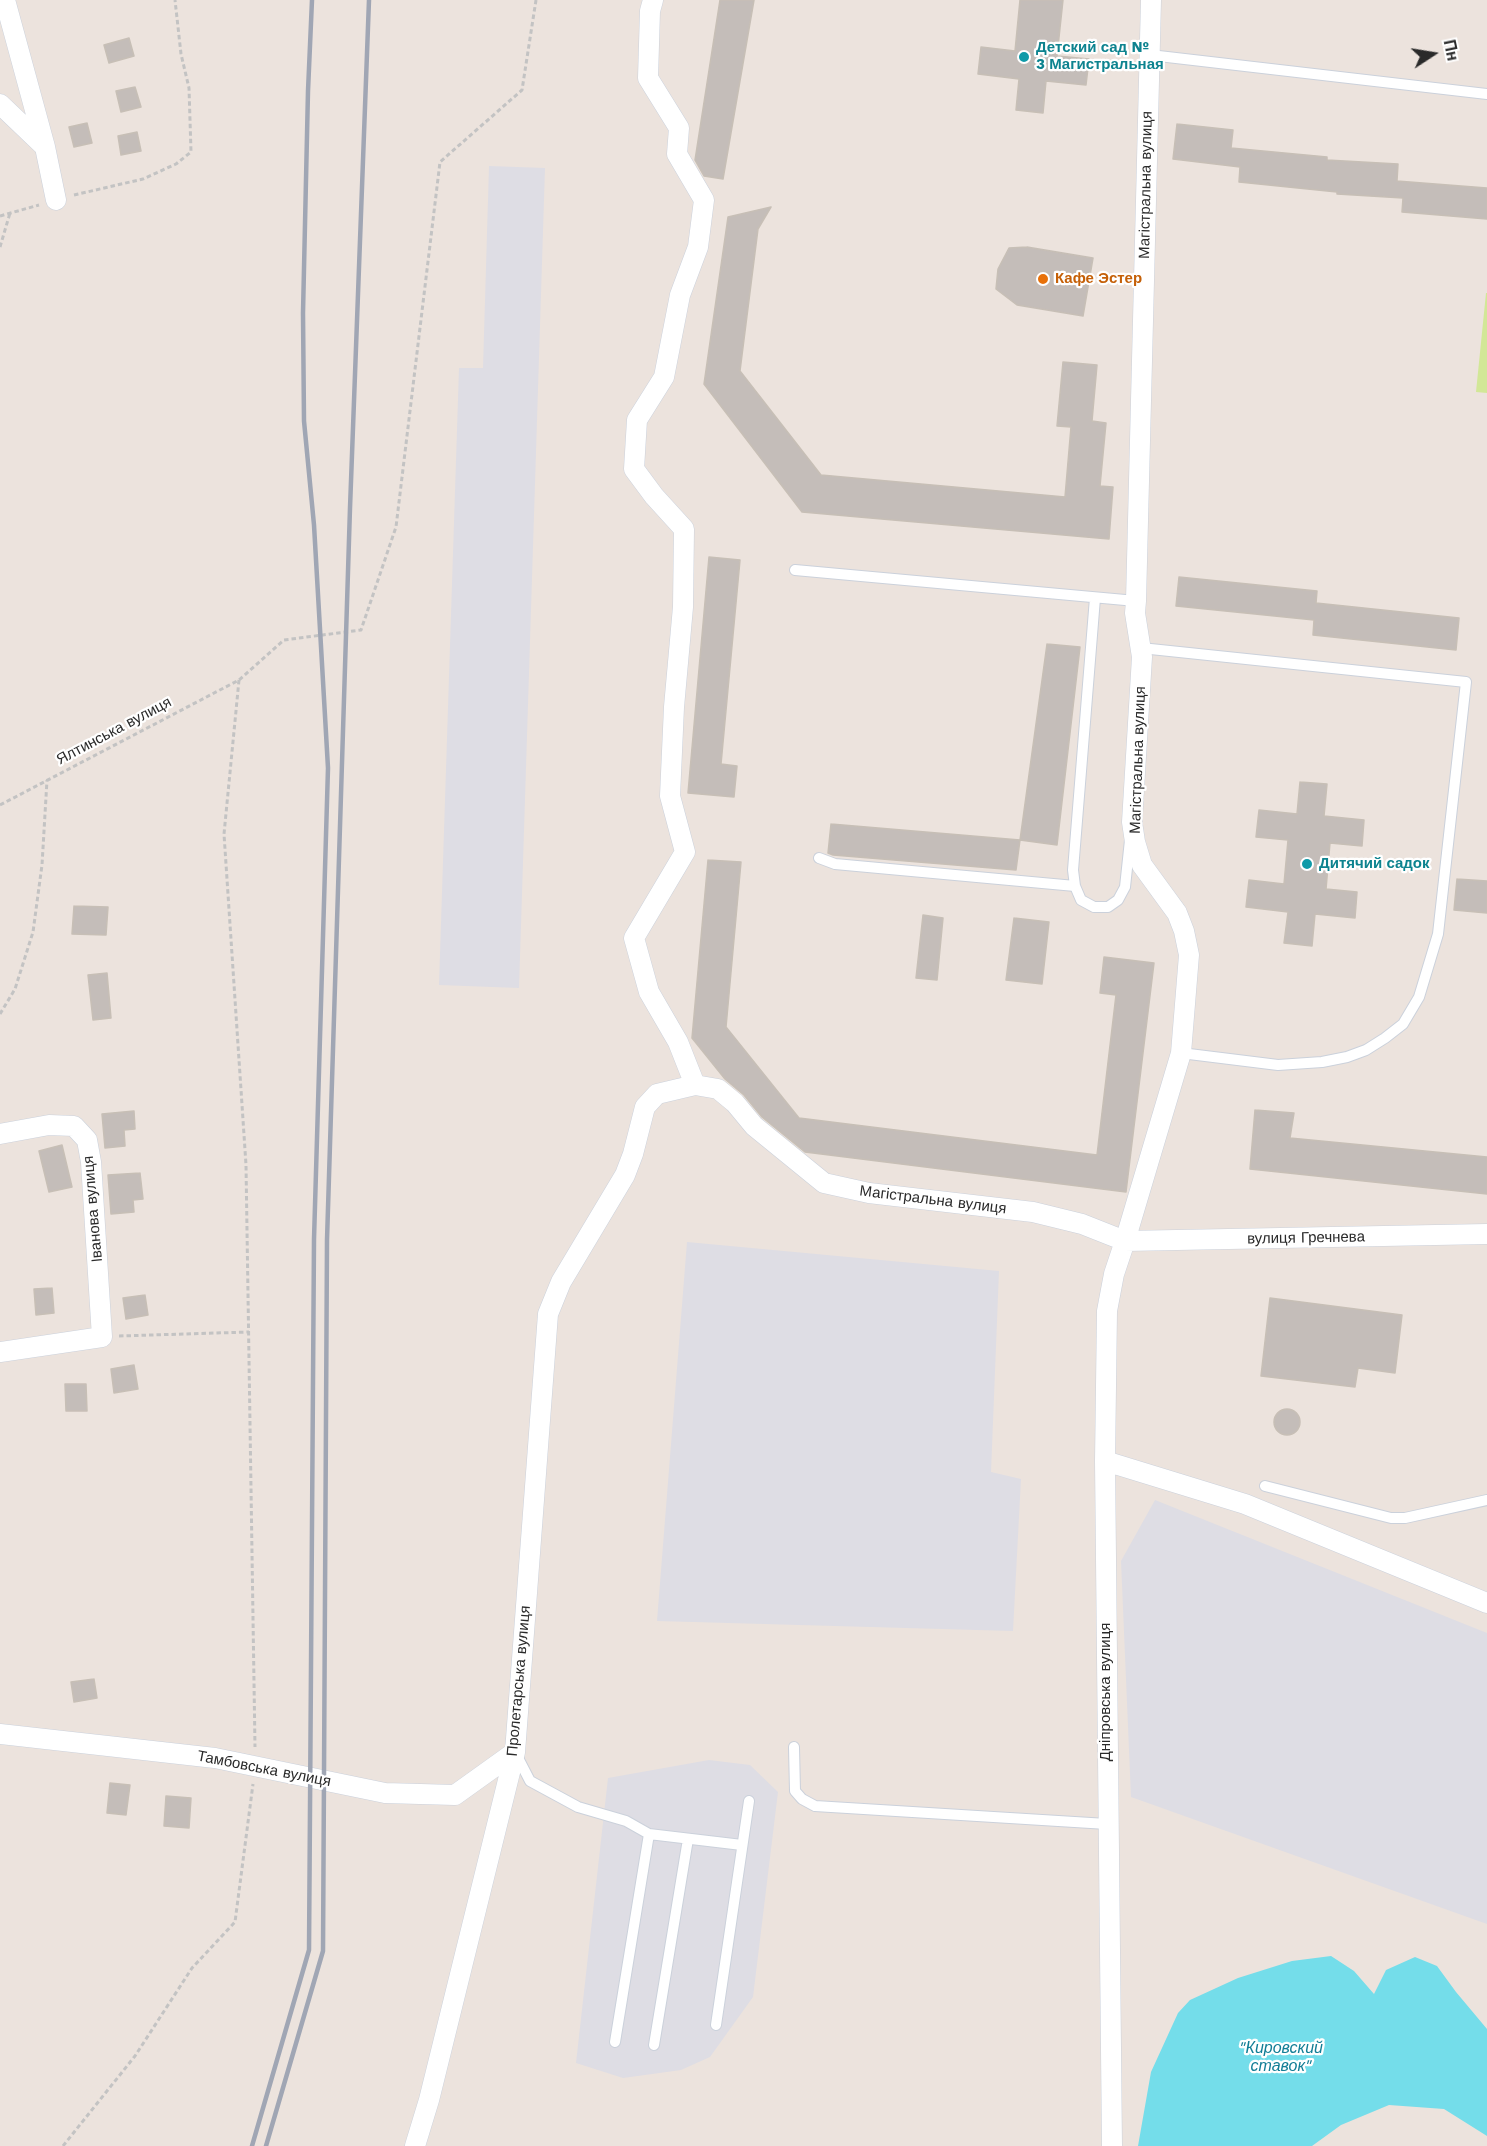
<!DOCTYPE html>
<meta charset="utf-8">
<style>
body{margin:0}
#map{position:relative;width:1487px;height:2146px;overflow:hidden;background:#ece3dd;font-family:"Work Sans",sans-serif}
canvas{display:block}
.north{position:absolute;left:1403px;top:24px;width:60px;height:60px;-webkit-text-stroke:4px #fff;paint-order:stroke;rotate:78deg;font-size:16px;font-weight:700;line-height:24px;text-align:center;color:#2a2a2a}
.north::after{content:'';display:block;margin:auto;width:21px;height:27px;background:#2a2a2a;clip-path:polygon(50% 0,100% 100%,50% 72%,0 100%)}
</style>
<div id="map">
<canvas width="1487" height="2146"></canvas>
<div class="north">Пн</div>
</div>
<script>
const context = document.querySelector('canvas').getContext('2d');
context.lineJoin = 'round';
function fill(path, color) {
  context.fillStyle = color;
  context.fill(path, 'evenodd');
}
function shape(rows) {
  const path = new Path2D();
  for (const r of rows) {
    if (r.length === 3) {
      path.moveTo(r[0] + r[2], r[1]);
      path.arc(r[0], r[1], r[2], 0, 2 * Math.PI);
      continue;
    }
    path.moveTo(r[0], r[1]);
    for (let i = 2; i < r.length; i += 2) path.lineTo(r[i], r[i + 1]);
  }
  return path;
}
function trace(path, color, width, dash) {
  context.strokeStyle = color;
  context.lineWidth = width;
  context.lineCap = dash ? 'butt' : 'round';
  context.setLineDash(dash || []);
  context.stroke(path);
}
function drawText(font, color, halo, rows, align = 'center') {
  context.font = font + ' "Work Sans",sans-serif';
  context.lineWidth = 4.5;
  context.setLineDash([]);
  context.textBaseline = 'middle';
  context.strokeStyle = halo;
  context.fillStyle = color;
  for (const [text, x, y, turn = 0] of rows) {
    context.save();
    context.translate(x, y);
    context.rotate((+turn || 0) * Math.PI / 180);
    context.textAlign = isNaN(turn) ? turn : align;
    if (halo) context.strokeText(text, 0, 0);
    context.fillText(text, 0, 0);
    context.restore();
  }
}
const industrial = shape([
 [489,166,545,168,519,988,439,985,459,368,483,368],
 [687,1242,999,1271,991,1472,1021,1479,1013,1631,657,1621],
 [1155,1500,1487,1633,1487,1924,1131,1797,1121,1561],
 [709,1760,750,1765,778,1792,753,1997,710,2057,681,2070,623,2078,576,2063,608,1778]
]);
const pitch = shape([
 [1486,293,1487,293,1487,393,1476,392]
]);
const water = shape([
 [1331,1956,1354,1971,1374,1994,1386,1970,1415,1957,1437,1966,1456,1992,1487,2029,1487,2136,1444,2109,1389,2105,1341,2125,1312,2146,1138,2146,1151,2072,1178,2013,1190,2000,1238,1978,1292,1961]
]);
const building = shape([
 [720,0,754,0,723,179,704,176,695,160,720,0],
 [1020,0,1063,0,1057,56,1089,59,1086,85,1046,81,1043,113,1016,110,1019,79,978,74,981,47,1015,51,1020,0],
 [129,38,134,56,109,63,104,45,129,38],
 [135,87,141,107,121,112,116,91,135,87],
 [87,123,92,143,74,147,69,127,87,123],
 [1177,124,1233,130,1231,148,1327,157,1327,160,1398,164,1397,181,1487,188,1487,219,1402,212,1403,198,1337,194,1337,192,1239,182,1240,167,1173,159,1177,124],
 [137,132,141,151,121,155,118,136,137,132],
 [771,207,758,229,740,371,821,475,1065,497,1071,427,1057,426,1063,362,1097,365,1092,421,1106,423,1100,486,1113,487,1109,539,802,512,704,384,728,217,771,207],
 [1027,247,1093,258,1083,316,1017,305,996,289,998,269,1009,248,1027,247],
 [709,557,740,560,721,764,737,766,734,797,688,793,709,557],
 [1179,577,1317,591,1316,603,1459,618,1456,650,1313,635,1314,620,1176,606,1179,577],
 [1047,644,1080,647,1057,845,1020,840,1047,644],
 [1300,782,1327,784,1324,816,1364,820,1362,846,1330,843,1326,889,1357,892,1355,918,1315,914,1312,946,1284,943,1288,912,1246,907,1249,880,1284,884,1288,840,1256,837,1259,810,1297,814,1300,782],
 [831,824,1020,840,1016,870,833,855,828,853,831,824],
 [708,860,741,862,726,1027,799,1118,1097,1155,1116,995,1100,993,1104,957,1154,963,1126,1192,805,1152,762,1117,744,1095,725,1079,692,1038,708,860],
 [1457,879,1487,881,1487,913,1454,910,1457,879],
 [74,906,108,907,106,935,72,934,74,906],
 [923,915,943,918,937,980,916,978,923,915],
 [1014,918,1049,922,1042,984,1006,980,1014,918],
 [107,973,111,1018,93,1020,88,975,107,973],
 [1255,1110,1294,1113,1290,1138,1487,1157,1487,1194,1250,1169,1255,1110],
 [134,1111,135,1129,124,1130,125,1146,105,1148,102,1114,134,1111],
 [62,1145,72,1187,49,1192,39,1151,62,1145],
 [140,1173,143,1199,133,1200,134,1212,111,1214,108,1175,140,1173],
 [52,1288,54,1313,36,1315,34,1289,52,1288],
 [145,1295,148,1315,126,1319,123,1298,145,1295],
 [1270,1298,1402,1315,1395,1373,1358,1368,1355,1387,1261,1376,1270,1298],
 [134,1365,138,1389,114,1393,111,1369,134,1365],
 [65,1384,86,1384,87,1411,66,1411,65,1384],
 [1287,1422,13],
 [94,1679,97,1698,74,1702,71,1682,94,1679],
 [110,1783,130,1785,126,1815,107,1813,110,1783],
 [166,1796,191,1798,189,1828,164,1826,166,1796]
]);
const path = shape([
 [74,195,143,179,176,164,191,152,189,88,181,54,175,0],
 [0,216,39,205],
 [0,247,10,213],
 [239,680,224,834,246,1165,255,1747],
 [0,805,239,680,284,640,361,630,396,527,440,162,522,90,536,0],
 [0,1014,15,989,33,932,42,865,47,780],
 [119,1336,249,1332],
 [63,2146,135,2056,192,1968,235,1922,253,1784]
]);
const service = shape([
 [1150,55,1487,94],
 [795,570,1136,601],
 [1095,598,1073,870,1075,886,1081,900,1094,907,1108,907,1118,900,1125,887,1130,840],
 [1141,648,1466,682,1438,934,1419,997,1403,1024,1385,1038,1366,1050,1347,1057,1322,1062,1278,1065,1181,1053],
 [819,858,835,864,1075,886],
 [1265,1486,1391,1518,1405,1518,1487,1500],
 [794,1747,795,1791,802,1799,815,1806,1107,1824],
 [516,1754,530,1781,578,1807,626,1821,649,1834],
 [716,2025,749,1801],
 [615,2042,649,1834,742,1845],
 [654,2045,688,1839]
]);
const minor = shape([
 [5,0,45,147,56,200],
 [653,0,650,11,648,78,679,128,677,154,704,200,698,247,680,295,664,377,637,420,634,469,654,496,684,529,683,607,674,707,670,796,685,852,634,938,649,992,678,1042,695,1085],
 [0,104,44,146],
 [0,1134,49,1125,74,1126,87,1140,91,1162,102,1337,0,1352],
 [1105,1461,1245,1504,1487,1603],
 [0,1734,215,1758,385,1793,455,1795,515,1752],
 [415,2146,429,2100,515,1752,548,1314,561,1282,625,1175,633,1154,645,1107,657,1094,695,1085,718,1089,735,1103,754,1126,824,1183,869,1193,1033,1212,1082,1224,1125,1241,1487,1234],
 [1112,2146,1105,1461,1107,1311,1114,1274,1125,1241,1181,1053,1189,955,1184,931,1177,913,1142,865,1135,842,1132,822,1142,657,1135,613,1136,601,1151,0]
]);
const rail = shape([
 [252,2146,309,1950,314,1239,328,768,314,525,304,421,303,313,308,91,312,0],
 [266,2146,323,1951,327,1240,350,508,369,0]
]);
const markers = [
 [1024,57,6,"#0f9aa8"],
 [1043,279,6,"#e8710a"],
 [1307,864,6,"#0f9aa8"]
];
const cultureNames = [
 ["Детский сад №",1036,48],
 ["3 Магистральная",1036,65],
 ["Дитячий садок",1319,864]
];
const streetNames = [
 ["Магістральна вулиця",1146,185,-89],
 ["Ялтинська вулиця",114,731,-28],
 ["Магістральна вулиця",1138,760,-88],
 ["Магістральна вулиця",933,1200,7],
 ["Іванова вулиця",93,1209,-95],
 ["вулиця Гречнева",1306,1238,-1],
 ["Пролетарська вулиця",519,1681,-85],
 ["Дніпровська вулиця",1106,1692,-90],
 ["Тамбовська вулиця",264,1769,11]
];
const foodNames = [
 ["Кафе Эстер",1055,279]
];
const waterNames = [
 ["\"Кировский",1281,2048],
 ["ставок\"",1281,2066]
];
fill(industrial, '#dedde4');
fill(pitch, '#d2e797');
fill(water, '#74ddea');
fill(building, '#c4bdb9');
trace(building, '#c7bfb6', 1.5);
trace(service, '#cbd1db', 12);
trace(minor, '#cbd1db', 21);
trace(path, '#c3c3c3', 3, [4.5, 3]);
trace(service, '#fff', 10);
trace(minor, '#fff', 20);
trace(rail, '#a0a6b4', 4.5);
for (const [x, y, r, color] of markers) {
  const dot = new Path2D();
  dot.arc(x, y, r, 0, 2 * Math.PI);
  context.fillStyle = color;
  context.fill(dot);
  trace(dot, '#fff', 2);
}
drawText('bold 15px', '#0d838f', '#fff', cultureNames, 'left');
drawText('15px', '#2a2a2a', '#fff', streetNames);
drawText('bold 15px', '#c56008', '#fff', foodNames, 'left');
drawText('italic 16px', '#127e96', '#fff', waterNames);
</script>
